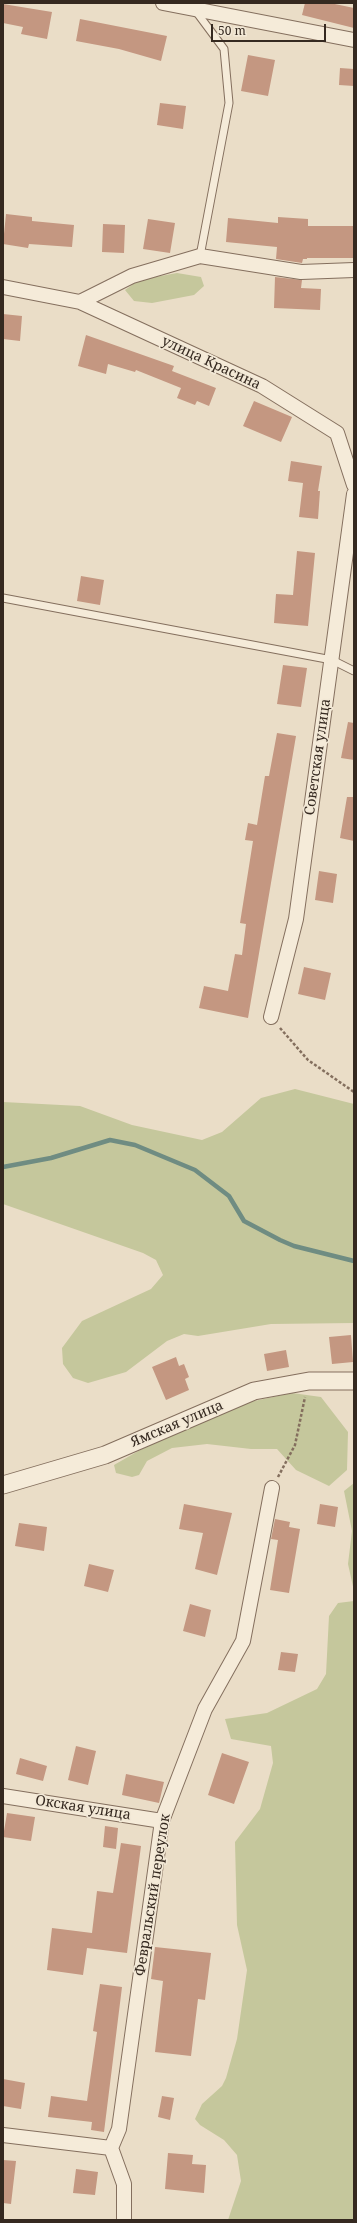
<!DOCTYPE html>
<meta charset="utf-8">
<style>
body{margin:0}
#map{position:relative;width:357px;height:2223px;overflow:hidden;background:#eaddc7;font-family:"Noto Serif",serif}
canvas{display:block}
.frame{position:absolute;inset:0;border:4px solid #352920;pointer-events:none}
.scale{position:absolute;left:211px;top:24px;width:115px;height:18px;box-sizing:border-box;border:2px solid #352920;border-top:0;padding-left:5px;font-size:12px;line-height:14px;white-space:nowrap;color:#352920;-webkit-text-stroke:3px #f2e8d6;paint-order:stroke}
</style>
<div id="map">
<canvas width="357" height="2223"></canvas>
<div class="frame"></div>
<div class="scale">50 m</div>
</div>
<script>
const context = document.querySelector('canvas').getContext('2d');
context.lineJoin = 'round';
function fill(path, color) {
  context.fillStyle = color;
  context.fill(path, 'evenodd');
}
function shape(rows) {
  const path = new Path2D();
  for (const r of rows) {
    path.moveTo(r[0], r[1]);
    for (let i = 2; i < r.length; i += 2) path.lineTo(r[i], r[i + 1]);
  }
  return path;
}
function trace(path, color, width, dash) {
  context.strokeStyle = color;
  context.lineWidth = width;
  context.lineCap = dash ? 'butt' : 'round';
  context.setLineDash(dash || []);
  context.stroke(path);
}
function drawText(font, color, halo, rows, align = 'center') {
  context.font = font + ' "Noto Serif",serif';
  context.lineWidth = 3.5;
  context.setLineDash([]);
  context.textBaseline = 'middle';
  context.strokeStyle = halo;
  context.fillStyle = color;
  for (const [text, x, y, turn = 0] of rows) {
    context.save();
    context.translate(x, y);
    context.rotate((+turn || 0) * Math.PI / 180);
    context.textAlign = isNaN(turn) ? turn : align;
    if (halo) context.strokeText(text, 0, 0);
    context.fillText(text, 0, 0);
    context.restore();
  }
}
const green = shape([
 [177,273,201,277,204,286,194,295,152,303,134,301,125,290,139,280],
 [295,1089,354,1104,354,1323,271,1324,198,1336,184,1334,167,1341,126,1372,88,1383,73,1378,63,1364,62,1348,82,1321,151,1289,163,1275,156,1260,143,1253,3,1204,3,1102,80,1106,132,1125,202,1140,222,1132,261,1098],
 [292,1393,321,1397,348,1432,347,1470,329,1486,296,1470,277,1449,251,1449,207,1444,172,1448,147,1461,139,1475,132,1477,116,1473,114,1465,147,1446,215,1415,254,1401],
 [354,1483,354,1591,348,1564,352,1531,344,1491],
 [354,1601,354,2220,228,2220,241,2181,237,2155,224,2140,200,2125,195,2119,202,2104,222,2086,226,2078,237,2039,247,1970,237,1925,235,1842,260,1809,273,1763,271,1746,231,1739,225,1719,267,1713,317,1689,326,1674,329,1616,338,1603]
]);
const stream = shape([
 [3,1167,51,1158,110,1140,135,1145,195,1170,229,1196,244,1221,280,1240,294,1246,354,1261]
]);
const building = shape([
 [305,3,330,3,354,8,354,28,302,15],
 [3,4,52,12,47,39,21,34,23,27,3,23],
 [80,19,167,36,161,61,119,49,76,41],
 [248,55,275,60,268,96,241,91],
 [340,68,354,69,354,86,339,85],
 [160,103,186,106,183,129,157,125],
 [6,214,32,217,32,221,74,225,72,247,29,244,28,248,3,244],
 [278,217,308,219,308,226,353,226,353,258,307,258,307,259,303,259,302,263,276,259,277,247,226,242,228,218,278,223],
 [148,219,175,223,170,253,143,249],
 [103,224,125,225,124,253,102,252],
 [275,277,302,280,301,288,321,289,320,310,274,308],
 [3,314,22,316,20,341,3,339],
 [86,335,174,366,172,371,216,388,209,406,197,401,195,405,177,398,181,388,136,370,135,372,108,364,106,374,78,366],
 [254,401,292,417,281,442,243,426],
 [291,461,322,466,318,491,320,491,318,519,299,517,303,483,288,481],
 [297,551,315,553,308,626,274,623,276,594,293,595],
 [81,576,104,580,100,605,77,601],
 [283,665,307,668,301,707,277,704],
 [348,722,354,723,354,760,341,758],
 [277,733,296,736,248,1018,199,1008,204,986,228,991,235,954,242,955,246,924,240,923,253,841,245,840,248,823,257,825,265,776,269,776],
 [347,797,354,797,354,841,340,838],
 [319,871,337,874,333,903,315,900],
 [304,967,331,973,325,1000,298,994],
 [351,1335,353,1362,332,1364,329,1337],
 [286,1350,289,1367,267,1371,264,1354],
 [176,1357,179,1366,184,1364,189,1377,185,1379,189,1390,166,1400,152,1367],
 [184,1504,232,1513,217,1575,195,1569,203,1533,179,1529],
 [320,1504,338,1507,335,1527,317,1524],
 [275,1519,290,1522,289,1527,300,1529,289,1593,270,1590,278,1540,271,1539],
 [19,1523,47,1527,44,1551,15,1546],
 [89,1564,114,1570,108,1592,84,1586],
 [190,1604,211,1610,205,1637,183,1631],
 [281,1652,298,1654,295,1672,278,1670],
 [76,1746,96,1751,88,1785,68,1780],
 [222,1753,249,1762,234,1804,208,1795],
 [20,1758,47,1766,43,1781,16,1774],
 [126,1774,164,1782,159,1803,122,1795],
 [7,1813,35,1817,31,1841,3,1837],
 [105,1826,118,1828,116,1849,103,1847],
 [121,1843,141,1846,127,1953,87,1948,83,1975,47,1970,52,1928,92,1933,97,1891,113,1893],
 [155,1947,211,1953,205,2000,198,1999,191,2056,155,2052,163,1981,151,1979],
 [100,1984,122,1987,104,2132,91,2130,92,2122,48,2117,51,2096,87,2101,97,2032,93,2031],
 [3,2079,25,2083,21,2109,3,2106],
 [162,2096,174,2098,170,2120,158,2117],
 [168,2153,193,2155,192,2164,206,2165,204,2193,165,2189],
 [3,2160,16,2161,11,2204,3,2203],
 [76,2169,98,2172,95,2195,73,2193]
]);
const path = shape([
 [280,1028,308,1060,354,1092],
 [278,1477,295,1445,305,1397]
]);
const service = shape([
 [195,10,224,49,229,103,200,256],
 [3,598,332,660,354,671]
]);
const minor = shape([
 [163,3,354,40],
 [3,287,80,302,132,276,200,256,301,272,354,270],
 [80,302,262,386,337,433,354,485],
 [271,1017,296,919,354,494],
 [3,1796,162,1821],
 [3,2135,111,2148],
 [124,2220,124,2184,111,2148,119,2129,162,1821,205,1709,243,1641,272,1488]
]);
const tertiary = shape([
 [3,1485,105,1455,254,1391,309,1381,354,1381]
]);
const streetNames = [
 ["улица Красина",211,363,25],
 ["Советская улица",318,757,-82],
 ["Ямская улица",177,1424,-23],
 ["Окская улица",83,1808,9],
 ["Февральский переулок",153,1895,-81]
];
fill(green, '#c5c79c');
trace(stream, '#6f8c82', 4.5);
fill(building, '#c49781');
trace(service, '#846f5e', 9);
trace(minor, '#846f5e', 16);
trace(tertiary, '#846f5e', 19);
trace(path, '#846f5e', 2.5, [3, 2]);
trace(service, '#f5ebd9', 7);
trace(minor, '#f5ebd9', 14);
trace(tertiary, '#f5ebd9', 17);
drawText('14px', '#352920', '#f2e8d6', streetNames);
</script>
